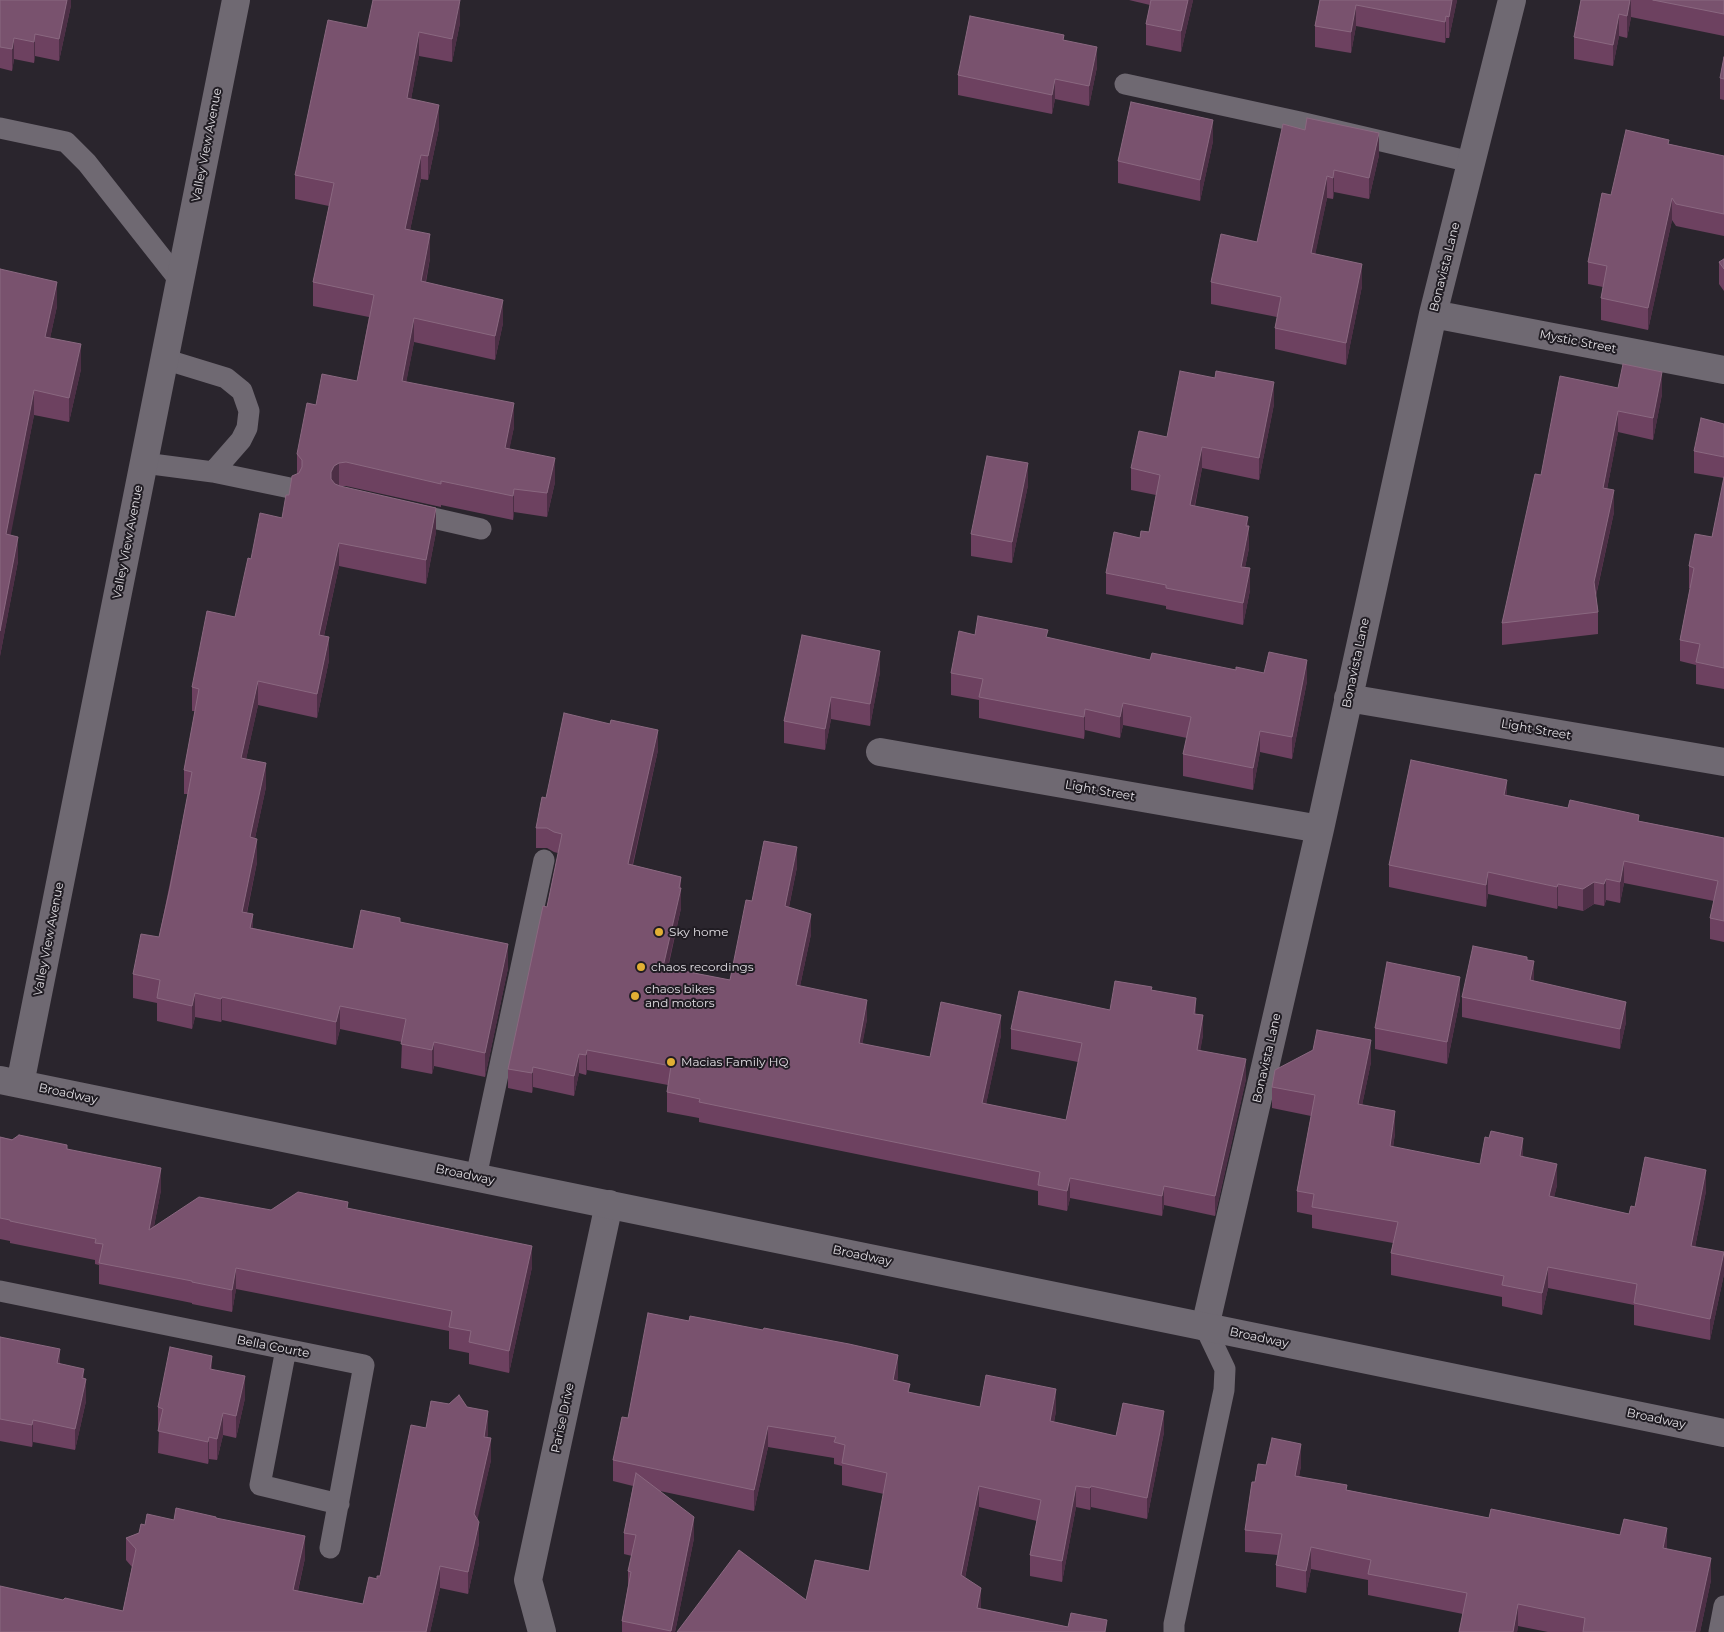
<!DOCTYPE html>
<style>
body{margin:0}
canvas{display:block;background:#2a252d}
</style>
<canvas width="1724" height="1632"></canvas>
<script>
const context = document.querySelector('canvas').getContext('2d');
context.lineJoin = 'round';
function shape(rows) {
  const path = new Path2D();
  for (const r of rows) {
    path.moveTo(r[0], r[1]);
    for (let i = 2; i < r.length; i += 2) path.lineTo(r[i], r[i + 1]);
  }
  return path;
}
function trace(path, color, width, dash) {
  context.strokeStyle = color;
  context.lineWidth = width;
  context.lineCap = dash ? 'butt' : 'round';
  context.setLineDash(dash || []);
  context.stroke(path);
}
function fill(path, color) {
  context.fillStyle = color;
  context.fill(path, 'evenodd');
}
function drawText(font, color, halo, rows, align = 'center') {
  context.font = font + ' Montserrat,sans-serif';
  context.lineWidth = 4;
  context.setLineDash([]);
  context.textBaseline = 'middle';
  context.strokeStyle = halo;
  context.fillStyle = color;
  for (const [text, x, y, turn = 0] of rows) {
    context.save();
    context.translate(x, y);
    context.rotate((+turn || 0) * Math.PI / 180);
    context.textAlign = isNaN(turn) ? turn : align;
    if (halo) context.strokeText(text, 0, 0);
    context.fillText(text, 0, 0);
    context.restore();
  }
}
const service = shape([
 [1125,84,1300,122,1471,162],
 [0,128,66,142,87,163,180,281],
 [144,463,213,472,241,440,247,428,249,411,242,391,226,378,164,359],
 [213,472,290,488],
 [407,512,481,529],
 [476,1177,544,860],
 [0,1291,364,1365,330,1548],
 [286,1349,260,1485,339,1504],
 [1174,1632,1174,1624,1224,1390,1225,1369,1205,1327],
 [1719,1632,1724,1606]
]);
const minor = shape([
 [1433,314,1724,370],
 [1348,698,1724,762],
 [880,752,1320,829],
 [1205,1327,1320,829,1433,314,1512,0],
 [542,1632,528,1580,609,1204]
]);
const tertiary = shape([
 [0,1080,1724,1433],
 [20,1084,236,0]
]);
const wall = shape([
 [0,0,71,0,71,5,59,61,35,56,34,63,14,59,12,71,0,68],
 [1129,0,1193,0,1181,52,1146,45,1146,24,1150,5],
 [1320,0,1457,0,1449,38,1446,38,1445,43,1356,26,1351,53,1315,47,1315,26],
 [1581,0,1724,0,1724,36,1631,17,1627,38,1619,36,1613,66,1574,59,1574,37],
 [460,23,452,62,419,56,411,99,439,128,428,180,421,179,410,230,430,258,426,282,503,323,495,360,414,342,406,382,514,427,509,449,555,482,547,517,514,512,513,520,441,505,441,507,346,486,339,486,436,532,426,584,339,566,324,636,329,660,317,718,258,705,246,759,266,787,255,838,257,862,247,913,253,928,353,949,400,922,508,968,485,1077,434,1066,432,1074,401,1068,402,1042,340,1029,336,1045,222,1020,221,1022,195,1017,192,1029,157,1021,157,1003,133,998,133,974,159,937,188,794,184,794,184,770,195,711,192,711,192,687,235,617,251,559,282,518,289,495,297,474,297,454,316,405,357,381,369,317,313,306,313,282,329,206,295,199,295,175,367,28],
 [1064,40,1097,67,1089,106,1055,99,1052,114,958,95,958,75],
 [1724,57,1724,100,1720,99,1720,78],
 [1305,130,1379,155,1369,199,1334,192,1333,199,1327,198,1315,254,1362,286,1346,365,1275,349,1275,328,1277,317,1211,304,1211,282,1257,242],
 [1213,141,1200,201,1118,183,1118,161],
 [1669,144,1724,156,1724,236,1676,226,1672,220,1648,330,1601,320,1601,298,1603,287,1588,284,1588,262,1611,195],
 [1724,259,1724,291,1719,284,1719,262],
 [0,269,57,306,50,338,81,369,69,422,34,415,10,535,18,561,0,656],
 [1618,388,1662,394,1653,440,1618,432,1607,489,1614,512,1596,596,1598,612,1598,634,1502,645,1502,623,1541,475],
 [1274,404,1259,480,1202,468,1195,506,1248,526,1249,548,1245,567,1250,590,1243,625,1166,609,1166,606,1106,594,1106,573,1140,538,1149,532,1156,495,1131,490,1131,468,1167,437],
 [1724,424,1724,689,1696,684,1696,665,1680,661,1680,640,1690,588,1689,588,1689,566,1712,537,1724,478,1694,473,1694,451],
 [1028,485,1012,563,971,556,971,534],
 [975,635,1048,638,1150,660,1236,670,1307,681,1292,759,1260,752,1253,790,1183,776,1183,754,1187,738,1123,725,1120,738,1085,730,1084,739,979,718,979,700,951,695,951,673],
 [880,672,870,726,831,719,825,750,784,743,784,721],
 [658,750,633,865,681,877,681,908,668,968,730,980,752,901,797,867,789,907,811,934,800,986,867,1019,862,1044,930,1057,1001,1035,986,1104,1066,1120,1078,1062,1011,1049,1011,1029,1110,1010,1152,991,1196,1014,1203,1035,1200,1050,1246,1079,1215,1216,1164,1205,1162,1216,1070,1198,1067,1211,1038,1205,1038,1191,699,1122,699,1118,667,1112,667,1092,668,1085,587,1070,586,1075,579,1073,574,1096,533,1087,532,1093,508,1088,508,1069,547,907,558,853,554,852,547,848,536,848,536,828,546,798],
 [1507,795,1568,808,1639,821,1724,838,1724,942,1710,939,1710,918,1714,901,1624,883,1620,903,1606,900,1604,906,1594,904,1583,911,1558,906,1557,909,1488,894,1486,907,1389,887,1389,865],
 [1527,960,1534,981,1626,1022,1620,1049,1462,1017,1462,997],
 [1460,999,1447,1064,1375,1049,1375,1028],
 [1371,1062,1362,1105,1395,1133,1393,1147,1480,1164,1523,1156,1557,1185,1554,1197,1629,1214,1635,1207,1706,1191,1695,1247,1724,1274,1710,1340,1634,1325,1634,1305,1548,1288,1542,1315,1502,1306,1502,1297,1391,1275,1391,1253,1393,1243,1312,1228,1312,1215,1297,1212,1297,1191,1311,1116,1272,1108,1272,1087],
 [0,1137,67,1149,161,1190,154,1226,271,1210,348,1208,532,1267,509,1373,469,1364,469,1353,449,1349,449,1331,236,1289,232,1312,192,1304,192,1303,99,1284,99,1265,95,1264,95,1260,10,1243,10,1241,0,1239],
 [689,1321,898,1376,897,1381,910,1393,980,1407,1056,1411,1054,1422,1116,1436,1164,1432,1147,1519,1091,1507,1090,1510,1076,1507,1062,1582,1030,1576,1030,1555,1037,1521,979,1507,965,1578,981,1609,1068,1627,1107,1632,806,1600,869,1571,884,1494,842,1485,842,1466,834,1464,834,1458,768,1447,754,1511,660,1491,694,1538,675,1632,622,1632,622,1621,628,1586,628,1571,632,1556,624,1554,624,1533,633,1486,613,1481,613,1460,628,1418],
 [0,1337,60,1364,84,1379,86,1401,75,1450,33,1442,32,1447,0,1441],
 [212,1369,245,1398,236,1438,223,1435,217,1460,209,1459,208,1464,158,1453,159,1429,158,1429,158,1407],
 [467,1407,488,1433,487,1438,491,1460,477,1519,479,1543,468,1594,440,1588,430,1632,0,1632,63,1600,123,1611,132,1567,126,1560,126,1538,139,1533,145,1525,174,1520,216,1518,305,1558,298,1591,363,1604,377,1579,380,1576,426,1428],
 [1266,1465,1301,1466,1299,1476,1347,1490,1489,1518,1667,1549,1711,1580,1700,1632,1548,1632,1518,1626,1517,1632,1459,1632,1463,1614,1368,1595,1368,1580,1311,1569,1306,1593,1276,1587,1276,1565,1278,1555,1245,1552,1245,1530,1255,1482]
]);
const shadedWall = shape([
 [67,0,71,0,71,5,59,61,59,39],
 [460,0,460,23,452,62,452,39],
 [1188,0,1193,0,1181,52,1181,31],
 [1452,0,1457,0,1449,38,1449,17],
 [1630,0,1631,0,1631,17,1627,38,1627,16],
 [1356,5,1356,26,1351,53,1351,32],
 [1619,14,1619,36,1613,66,1613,45],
 [1446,16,1446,38,1445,43,1445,22],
 [419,32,419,56,407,121,407,98],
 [35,34,35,56,34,63,34,42],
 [14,38,14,59,12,71,12,49],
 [1097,47,1097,67,1089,106,1089,86],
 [1055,79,1055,99,1052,114,1052,95],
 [439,105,439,128,428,180,428,156],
 [1213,120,1213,141,1200,201,1200,180],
 [1379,133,1379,155,1369,199,1369,178],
 [421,155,421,179,405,253,405,229],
 [1334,170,1334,192,1333,199,1333,178],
 [1327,176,1327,198,1311,275,1311,253],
 [1672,198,1672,220,1648,330,1648,308],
 [430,234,430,258,421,305,421,281],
 [1362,264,1362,286,1346,365,1346,343],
 [57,282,57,306,45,361,45,337],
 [503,300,503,323,495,360,495,336],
 [414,318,414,342,402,404,402,381],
 [81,344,81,369,69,422,69,398],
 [1662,372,1662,394,1653,440,1653,418],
 [1274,382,1274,404,1259,480,1259,458],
 [34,390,34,415,6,559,6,534],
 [514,403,514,427,505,471,505,448],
 [1618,411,1618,432,1603,510,1603,488],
 [1202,447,1202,468,1190,527,1190,505],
 [555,458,555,482,547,517,547,493],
 [339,463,339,486,331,496,331,472,334,466],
 [1028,463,1028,485,1012,563,1012,542],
 [514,489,514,512,513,520,513,496],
 [1614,490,1614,512,1594,604,1594,582],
 [436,508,436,532,426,584,426,560],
 [1248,517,1249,548,1241,588,1241,567,1246,526],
 [18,537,18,561,0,656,0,631],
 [339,543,339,566,319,658,319,635],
 [1250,568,1250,590,1243,625,1243,603],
 [329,637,329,660,317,718,317,694],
 [880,651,880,672,870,726,870,704],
 [1307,660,1307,681,1292,759,1292,737],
 [258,681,258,705,241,782,241,758],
 [831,697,831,719,825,750,825,729],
 [1123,703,1123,725,1120,738,1120,717],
 [1085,709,1085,730,1084,739,1084,717],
 [658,730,658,750,628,884,628,864],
 [1260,731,1260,752,1253,790,1253,768],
 [266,763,266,787,250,861,250,837],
 [1507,780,1507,802,1504,795],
 [257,839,257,862,242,935,242,912],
 [797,847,797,867,785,926,785,906],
 [1624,861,1624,883,1620,903,1620,882],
 [1488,872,1488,894,1486,907,1486,885],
 [681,877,681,908,663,987,663,967],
 [1606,879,1606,900,1604,906,1604,884],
 [1594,882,1594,904,1583,911,1583,889],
 [1558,884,1558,906,1557,909,1557,887],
 [253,914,253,938,250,928],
 [811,914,811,934,796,1005,796,985],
 [508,944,508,968,485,1077,485,1053],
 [1534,961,1534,981,1530,980],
 [1460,977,1460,999,1447,1064,1447,1042],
 [195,993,195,1017,192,1029,192,1006],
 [222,997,222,1020,221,1022,221,999],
 [1196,998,1196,1018,1194,1014],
 [867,1000,867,1019,859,1063,859,1043],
 [1626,1002,1626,1022,1620,1049,1620,1029],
 [340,1006,340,1029,336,1045,336,1022],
 [1001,1015,1001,1035,982,1123,982,1103],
 [1203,1015,1203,1035,1197,1070,1197,1050],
 [1371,1040,1371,1062,1358,1125,1358,1104],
 [434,1042,434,1066,432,1074,432,1050],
 [587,1050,587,1070,586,1075,586,1055],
 [579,1054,579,1073,574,1096,574,1076],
 [1246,1059,1246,1079,1215,1216,1215,1196],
 [533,1067,533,1087,532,1093,532,1073],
 [1395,1111,1395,1133,1390,1168,1390,1146],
 [1523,1138,1523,1160,1520,1156],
 [1557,1164,1557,1185,1549,1218,1549,1196],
 [161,1168,161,1190,149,1251,149,1230],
 [1706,1170,1706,1191,1691,1267,1691,1246],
 [1070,1178,1070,1198,1067,1211,1067,1191],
 [1164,1186,1164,1205,1162,1216,1162,1196],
 [532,1246,532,1267,509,1373,509,1351],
 [1724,1252,1724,1274,1710,1340,1710,1319],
 [1548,1267,1548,1288,1542,1315,1542,1293],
 [236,1268,236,1289,232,1312,232,1290],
 [60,1349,60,1371,57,1363],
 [898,1355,898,1376,893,1402,893,1380],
 [212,1356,212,1377,210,1369],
 [84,1369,84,1385,86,1379,86,1401,75,1450,75,1429,82,1378],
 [245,1376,245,1398,236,1438,236,1416],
 [1056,1389,1056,1411,1050,1442,1050,1421],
 [488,1411,488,1433,484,1459,484,1437],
 [1164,1411,1164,1432,1147,1519,1147,1498],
 [223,1413,223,1435,217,1460,217,1439],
 [33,1420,33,1442,32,1447,32,1425],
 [768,1426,768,1447,754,1511,754,1490],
 [209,1437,209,1459,208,1464,208,1442],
 [491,1438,491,1460,474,1535,474,1514],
 [1301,1444,1301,1466,1295,1497,1295,1476],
 [979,1486,979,1507,961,1597,961,1575],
 [1076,1486,1076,1507,1062,1582,1062,1561],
 [1091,1486,1091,1507,1090,1510,1090,1488],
 [694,1517,694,1538,675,1632,671,1632],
 [479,1522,479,1543,468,1594,468,1572],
 [1667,1528,1667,1550,1663,1548],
 [305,1536,305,1558,293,1612,293,1590],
 [1311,1547,1311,1569,1306,1593,1306,1571],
 [1711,1558,1711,1580,1700,1632,1695,1632],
 [440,1566,440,1588,430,1632,426,1632],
 [981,1588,981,1609,977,1608],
 [1518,1604,1518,1626,1517,1632,1513,1632]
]);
const building = shape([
 [0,0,67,0,59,39,35,34,34,42,14,38,12,49,0,47,0,0],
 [373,0,460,0,452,39,419,32,407,98,439,105,428,156,421,155,405,229,430,234,421,281,503,300,495,336,414,318,402,381,514,403,505,448,555,458,547,493,514,489,513,496,441,481,441,484,346,462,339,463,334,466,331,472,331,479,335,484,340,486,436,508,426,560,339,543,319,635,329,637,317,694,258,681,241,758,266,763,250,837,257,839,242,912,253,914,250,928,353,949,361,910,400,918,400,922,508,944,485,1053,434,1042,432,1050,401,1044,406,1019,340,1006,336,1022,222,997,221,999,195,993,192,1006,157,998,160,980,133,974,141,934,159,937,170,888,192,772,184,770,199,689,192,687,207,611,235,617,248,558,251,559,260,513,282,518,286,495,289,495,292,476,299,473,302,467,302,460,297,454,307,403,316,405,322,374,357,381,374,295,313,282,334,183,295,175,328,20,367,28,373,0],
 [1151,0,1188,0,1181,31,1146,24,1151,0],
 [1320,0,1452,0,1449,17,1446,16,1445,22,1356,5,1351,32,1315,26,1320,0],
 [1581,0,1630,0,1627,16,1619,14,1613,45,1574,37,1581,0],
 [1653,0,1724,0,1724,14,1653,0],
 [970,16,1064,35,1063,40,1097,47,1089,86,1055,79,1052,95,958,75,970,16],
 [1724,57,1724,79,1720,78,1724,57],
 [1131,102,1213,120,1200,180,1118,161,1131,102],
 [1307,118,1379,133,1369,178,1334,170,1333,178,1327,176,1311,253,1362,264,1346,343,1275,328,1281,297,1211,282,1221,234,1257,242,1283,124,1305,130,1307,118],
 [1626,130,1669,140,1668,144,1724,156,1724,214,1676,204,1672,198,1648,308,1601,298,1607,266,1588,262,1602,193,1611,195,1626,130],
 [1724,259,1724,269,1719,262,1724,259],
 [0,269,57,282,45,337,81,344,69,398,34,390,6,534,18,537,0,631,0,269],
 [1623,364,1662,372,1653,418,1618,411,1603,488,1614,490,1594,582,1598,612,1502,623,1535,474,1541,475,1560,376,1618,388,1623,364],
 [1180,371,1215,378,1216,371,1274,382,1259,458,1202,447,1190,505,1248,517,1246,526,1249,526,1241,567,1250,568,1243,603,1166,588,1166,585,1106,573,1114,532,1140,538,1141,531,1149,532,1160,475,1131,468,1139,431,1167,437,1180,371],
 [1701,418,1724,424,1724,457,1694,451,1701,418],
 [987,456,1028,463,1012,542,971,534,987,456],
 [1724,477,1724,668,1696,662,1700,644,1680,640,1694,568,1689,566,1695,534,1712,537,1724,477],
 [978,616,1048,630,1046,637,1150,660,1152,653,1236,670,1236,667,1264,673,1269,652,1307,660,1292,737,1260,731,1253,768,1183,754,1191,717,1123,703,1120,717,1085,709,1084,717,979,697,983,679,951,673,959,631,975,635,978,616],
 [802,635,880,651,870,704,831,697,825,729,784,721,802,635],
 [564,713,610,724,611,720,658,730,628,864,681,877,679,888,681,888,663,967,730,980,746,900,752,901,764,841,797,847,785,906,811,914,796,985,867,1000,859,1043,930,1057,941,1002,1001,1015,982,1103,1066,1120,1082,1043,1011,1029,1019,991,1110,1010,1115,981,1152,987,1151,990,1196,998,1194,1014,1203,1015,1197,1050,1246,1059,1215,1196,1164,1186,1162,1196,1070,1178,1067,1191,1038,1185,1040,1172,699,1102,700,1099,667,1092,671,1066,587,1050,586,1055,579,1054,574,1076,533,1067,532,1073,508,1069,543,906,547,907,562,834,554,832,547,828,536,828,542,797,546,798,564,713],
 [1411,760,1507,780,1504,795,1568,808,1570,800,1639,815,1638,821,1724,838,1724,921,1710,918,1718,881,1624,861,1620,882,1606,879,1604,884,1594,882,1583,889,1558,884,1557,887,1488,872,1486,885,1389,865,1411,760],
 [1473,946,1527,957,1527,960,1534,961,1530,980,1626,1002,1620,1029,1462,997,1473,946],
 [1387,962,1460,977,1447,1042,1375,1028,1387,962],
 [1317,1030,1371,1040,1358,1104,1395,1111,1390,1146,1480,1164,1485,1137,1489,1138,1491,1131,1523,1138,1520,1156,1557,1164,1549,1196,1629,1214,1631,1206,1635,1207,1645,1157,1706,1170,1691,1246,1724,1252,1710,1319,1634,1303,1637,1284,1548,1267,1542,1293,1502,1285,1504,1276,1391,1253,1398,1222,1312,1207,1314,1194,1297,1191,1315,1095,1272,1087,1275,1070,1313,1050,1317,1030],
 [19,1135,67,1145,67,1149,161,1168,149,1230,199,1197,271,1210,298,1192,348,1202,347,1208,532,1246,509,1351,469,1342,471,1331,449,1327,452,1311,236,1268,232,1290,192,1282,192,1281,99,1263,103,1244,95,1243,96,1239,10,1221,10,1220,0,1218,0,1137,12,1140,19,1135],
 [648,1313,689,1321,690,1316,763,1330,764,1328,849,1344,898,1355,893,1380,910,1384,908,1392,980,1407,986,1375,1056,1389,1050,1421,1116,1436,1123,1403,1164,1411,1147,1498,1091,1486,1090,1488,1076,1486,1062,1561,1030,1555,1041,1500,979,1486,961,1575,981,1588,977,1608,1068,1627,1071,1613,1107,1620,1105,1632,677,1632,739,1550,806,1600,815,1560,869,1571,887,1473,842,1463,845,1445,834,1442,836,1437,768,1426,754,1490,613,1460,622,1417,628,1418,648,1313],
 [0,1337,60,1349,57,1363,84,1369,82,1378,86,1379,75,1429,33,1420,32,1425,0,1419,0,1337],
 [170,1347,212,1356,210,1369,245,1376,236,1416,223,1413,217,1439,209,1437,208,1442,158,1431,163,1409,158,1407,170,1347],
 [459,1395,467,1407,488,1411,484,1437,491,1438,474,1514,479,1522,468,1572,440,1566,426,1632,0,1632,0,1586,63,1600,65,1598,123,1611,136,1549,126,1538,139,1533,141,1524,145,1525,147,1514,174,1520,176,1508,216,1517,216,1518,305,1536,293,1590,363,1604,369,1577,377,1579,377,1576,380,1576,411,1425,426,1428,431,1401,449,1404,459,1395],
 [1272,1438,1301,1444,1295,1476,1347,1485,1346,1490,1489,1518,1491,1509,1620,1535,1624,1519,1667,1528,1663,1548,1711,1558,1695,1632,1583,1632,1585,1618,1518,1604,1513,1632,1459,1632,1467,1593,1368,1574,1371,1560,1311,1547,1306,1571,1276,1565,1282,1534,1245,1530,1252,1482,1255,1482,1258,1464,1266,1465,1272,1438],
 [636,1473,694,1517,671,1631,622,1621,631,1572,628,1571,636,1535,624,1533,636,1473]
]);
const markers = [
 [659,932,5,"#e1af34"],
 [641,967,5,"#e1af34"],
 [635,996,5,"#e1af34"],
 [671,1062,5,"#e1af34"]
];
const streetNames = [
 ["Valley View Avenue",207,145,-79],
 ["Bonavista Lane",1445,267,-76],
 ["Mystic Street",1578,342,11],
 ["Valley View Avenue",128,542,-79],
 ["Bonavista Lane",1356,663,-78],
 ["Light Street",1536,730,10],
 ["Light Street",1100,791,10],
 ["Valley View Avenue",49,939,-79],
 ["Bonavista Lane",1267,1058,-77],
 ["Broadway",68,1094,12],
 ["Broadway",465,1175,12],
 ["Broadway",862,1256,12],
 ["Broadway",1259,1338,12],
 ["Bella Courte",273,1347,11],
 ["Parise Drive",563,1418,-78],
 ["Broadway",1656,1419,12]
];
const poiNames = [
 ["Sky home",669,932],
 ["chaos recordings",651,967],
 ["chaos bikes",645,989],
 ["and motors",645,1003],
 ["Macias Family HQ",681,1062]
];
trace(service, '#6f6972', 21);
trace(minor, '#6f6972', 28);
trace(tertiary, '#6f6972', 28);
fill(wall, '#6d4160');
fill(shadedWall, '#4d2f46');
fill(building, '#79526e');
trace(building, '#8a6880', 1);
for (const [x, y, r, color] of markers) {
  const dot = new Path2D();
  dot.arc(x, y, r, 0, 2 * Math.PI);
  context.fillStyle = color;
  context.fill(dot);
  trace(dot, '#201c23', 2);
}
drawText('12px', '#e1dee3', '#201c23', streetNames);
drawText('12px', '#e1dee3', '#201c23', poiNames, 'left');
</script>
